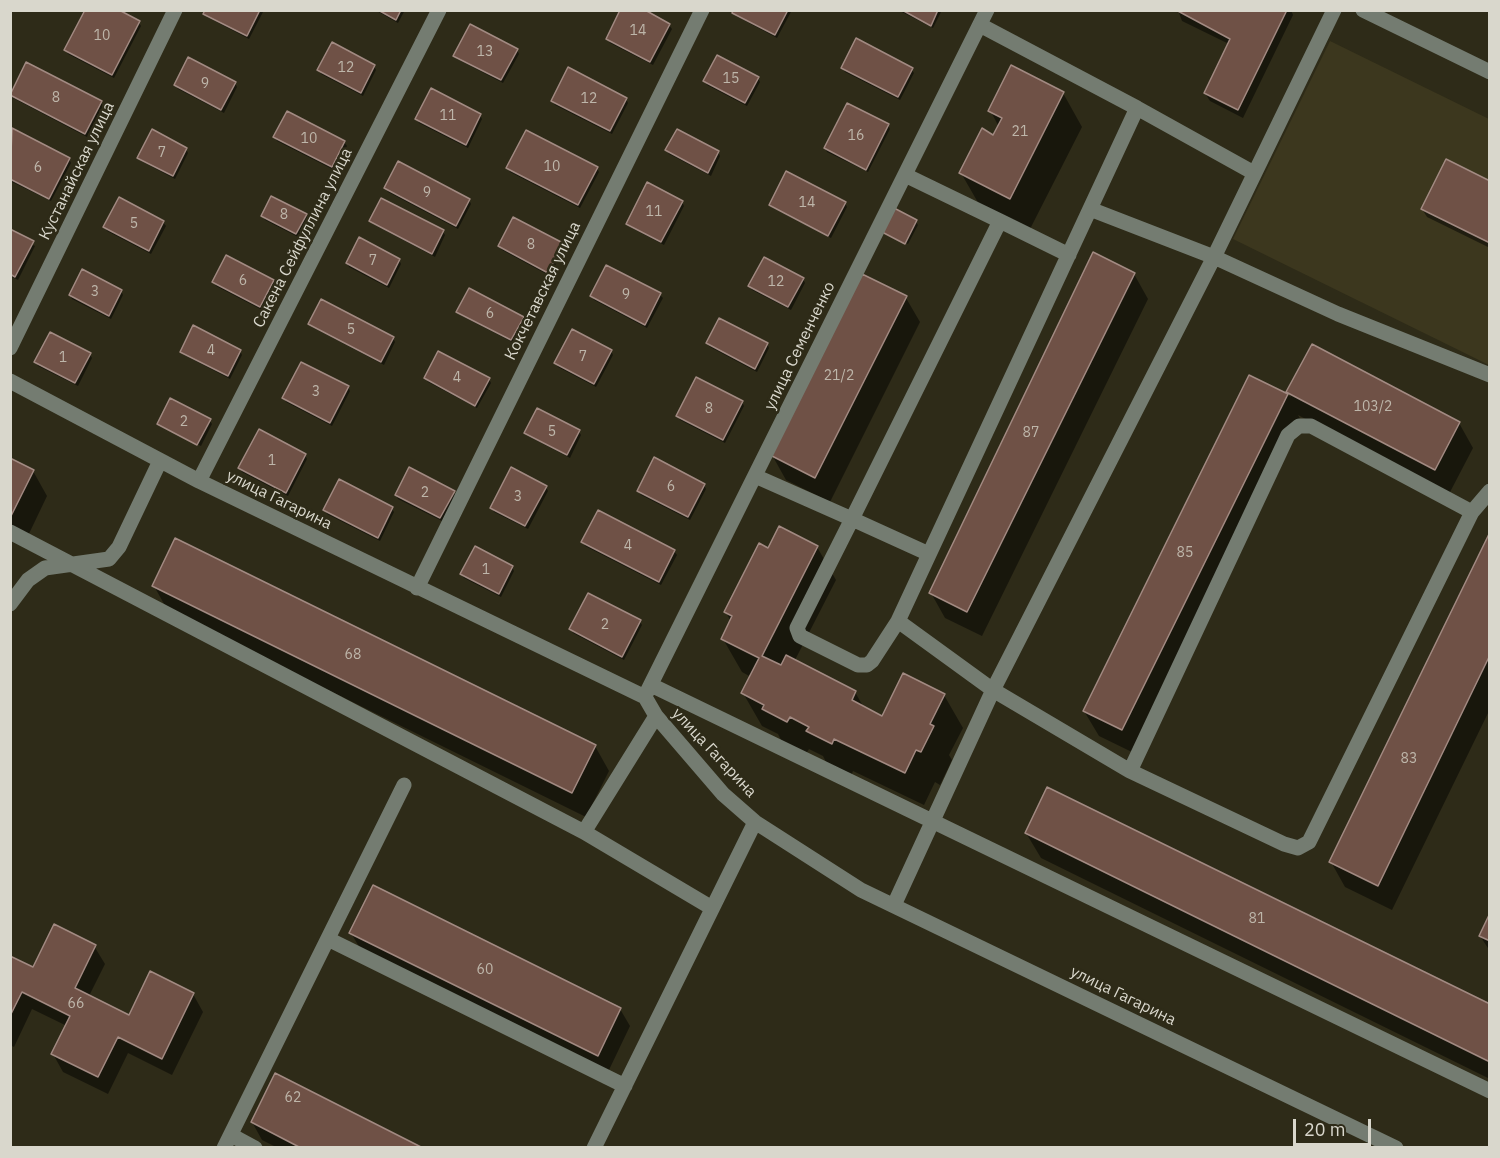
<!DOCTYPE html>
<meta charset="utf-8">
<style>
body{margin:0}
#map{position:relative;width:1500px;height:1158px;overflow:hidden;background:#2e2b18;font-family:"IBM Plex Sans",sans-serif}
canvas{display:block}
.frame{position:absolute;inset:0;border:12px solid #d9d7cc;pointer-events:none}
.scale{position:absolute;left:1293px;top:1119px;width:78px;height:27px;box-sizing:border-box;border:3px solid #d9d7cc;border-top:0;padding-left:8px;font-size:18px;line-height:21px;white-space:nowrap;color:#d9d7cc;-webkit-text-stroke:4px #2e2b18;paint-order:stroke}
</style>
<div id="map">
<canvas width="1500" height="1158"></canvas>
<div class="frame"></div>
<div class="scale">20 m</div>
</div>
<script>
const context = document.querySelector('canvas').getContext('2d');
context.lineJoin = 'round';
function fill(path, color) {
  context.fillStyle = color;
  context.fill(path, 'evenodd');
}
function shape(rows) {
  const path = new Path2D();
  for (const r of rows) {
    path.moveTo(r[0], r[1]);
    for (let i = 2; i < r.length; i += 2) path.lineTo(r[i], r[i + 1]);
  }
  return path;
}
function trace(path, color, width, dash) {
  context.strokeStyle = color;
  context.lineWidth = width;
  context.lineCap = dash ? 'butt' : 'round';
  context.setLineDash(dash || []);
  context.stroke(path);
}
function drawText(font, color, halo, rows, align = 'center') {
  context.font = font + ' "IBM Plex Sans",sans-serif';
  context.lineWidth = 5;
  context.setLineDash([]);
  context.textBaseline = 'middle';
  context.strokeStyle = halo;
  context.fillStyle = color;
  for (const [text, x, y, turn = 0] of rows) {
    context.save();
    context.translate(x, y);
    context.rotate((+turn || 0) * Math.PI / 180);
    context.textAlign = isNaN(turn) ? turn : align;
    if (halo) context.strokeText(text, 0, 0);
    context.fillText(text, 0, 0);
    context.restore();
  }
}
const built = shape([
 [1330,41,1489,119,1489,365,1233,239]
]);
const shadow = shape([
 [206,10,263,10,263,12,249,39,207,17],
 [375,10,405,10,398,23],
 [735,10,792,10,777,38,736,16],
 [898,10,942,10,933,28],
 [1178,10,1291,10,1293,15,1243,118,1210,101,1205,93,1229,44,1182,21],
 [139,23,141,26,114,78,68,54,66,50],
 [669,25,672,29,653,65,610,43,608,39],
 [517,50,519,54,503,83,457,59,455,56],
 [374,66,376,70,363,96,321,74,319,70],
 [1012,67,1063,93,1082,127,1029,231,980,206,961,173,994,137,999,127,990,110],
 [842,68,911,69,914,73,900,100,845,72],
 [758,78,760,82,747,106,707,85,705,81],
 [235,83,237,87,224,113,178,89,176,85],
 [11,94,101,102,103,106,87,137,13,98],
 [626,99,628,103,612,134,555,105,552,101],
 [480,115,482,119,468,148,419,123,417,119],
 [888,125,890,129,868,172,827,152,825,148],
 [13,130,69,159,71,163,51,201,10,181],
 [275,137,344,142,347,146,334,170,277,141],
 [186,149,188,153,175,179,141,161,139,158],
 [667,150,718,152,720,156,711,176,669,154],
 [508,168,597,168,599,172,580,208,510,172],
 [1490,182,1490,248,1427,217,1422,209],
 [386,188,469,200,471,204,458,229,388,192],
 [382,200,443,232,445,235,435,257,373,224,371,221],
 [682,202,684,206,664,245,630,227,628,224],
 [845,203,847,207,831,238,773,208,770,205],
 [306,215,308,219,298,237,265,220,263,216],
 [163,222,166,226,151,254,107,231,105,227],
 [916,222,918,225,908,244,883,232],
 [10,231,35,246,18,280,10,276],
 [562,244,564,248,550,276,502,250,500,246],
 [399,260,401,264,389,288,349,267,347,263],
 [607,267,660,295,663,298,647,328,594,300,592,296],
 [1134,274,1148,299,982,636,945,618,931,593],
 [803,279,805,283,791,310,752,290,750,286],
 [273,281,275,285,262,310,216,286,214,282],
 [121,291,123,295,111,319,72,299,70,295],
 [906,298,920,322,830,502,786,480,772,455],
 [458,312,523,318,525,321,514,343,460,315],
 [310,324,393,338,395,342,384,365,312,327],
 [707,343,767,344,769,348,757,372,710,347],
 [240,351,242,355,230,379,184,355,182,352],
 [611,351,613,355,596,387,558,367,556,363],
 [90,355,92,358,78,386,38,366,36,362],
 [1249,377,1291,397,1288,392,1459,423,1473,448,1449,494,1298,415,1301,420,1136,754,1099,736,1084,711],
 [426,378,489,379,491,383,477,408,428,382],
 [348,387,350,391,332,426,286,402,284,398],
 [171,400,209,420,212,424,201,446,159,426],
 [742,402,744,406,725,443,680,420,678,416],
 [579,432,581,435,570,458,528,436,526,433],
 [305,455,307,459,288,496,242,472,240,468],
 [10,460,33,471,47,496,26,540,10,533],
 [704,485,706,489,690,520,641,495,638,491],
 [546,487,548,491,528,529,494,512,492,508],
 [453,492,456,496,442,521,398,499,396,495],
 [392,509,394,512,380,541,327,514,325,510],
 [598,512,674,551,677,555,661,585,585,546,583,542],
 [1490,536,1490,709,1392,910,1345,887,1331,862],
 [817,547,836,580,795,660,855,692,864,708,883,718,944,695,963,728,949,755,952,760,940,785,935,782,924,805,853,771,851,776,827,764,823,756,809,749,806,754,782,742,778,734,762,726,743,693,751,677,742,672,723,639,731,622,726,612,768,550],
 [512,567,514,571,501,597,464,578,461,574],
 [154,586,595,746,609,771,586,817,168,611],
 [640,622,642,625,624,660,573,633,571,629],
 [1026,833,1490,1006,1490,1079,1041,858],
 [1490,916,1490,951,1480,936],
 [351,933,620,1009,630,1026,608,1072,361,950],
 [94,946,105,964,89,996,130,1017,193,994,203,1012,172,1075,128,1053,108,1094,63,1072,53,1054,67,1026,32,1009,14,1047,10,1045,10,958,33,969],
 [252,1122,419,1148,278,1148,262,1140]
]);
const building = shape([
 [85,10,119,10,140,21,112,75,64,50,85,10],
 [205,10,260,10,247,36,203,14,205,10],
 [378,10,401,10,396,20,378,10],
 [620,10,645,10,670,24,650,62,606,39,620,10],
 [733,10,788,10,775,35,732,13,733,10],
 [902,10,938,10,931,26,902,10],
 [1176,10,1287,10,1238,110,1204,93,1230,39,1176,10],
 [470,24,518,49,501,80,453,56,470,24],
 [856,38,913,68,898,97,841,68,856,38],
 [332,42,375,65,361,93,317,70,332,42],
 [717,55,759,77,745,103,703,81,717,55],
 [188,57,236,82,221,110,174,85,188,57],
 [26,62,102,101,85,134,10,95,26,62],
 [1011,65,1064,92,1010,199,959,173,982,128,993,135,1002,118,988,111,1011,65],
 [568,67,627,98,610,131,551,101,568,67],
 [431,88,481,114,466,145,415,119,431,88],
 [847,103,889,124,866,170,824,148,847,103],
 [287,111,345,141,332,167,273,137,287,111],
 [12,128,70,158,49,199,10,179,12,128],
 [152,129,187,148,173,176,137,158,152,129],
 [677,129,719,151,708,173,665,150,677,129],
 [526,130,598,167,578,205,506,168,526,130],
 [1446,159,1490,181,1490,243,1421,209,1446,159],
 [398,161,470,199,456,226,384,188,398,161],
 [786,171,846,202,828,236,769,205,786,171],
 [647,182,683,201,661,242,626,224,647,182],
 [271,196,307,214,296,234,261,216,271,196],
 [119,197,164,221,149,251,103,227,119,197],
 [381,198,444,230,432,254,369,221,381,198],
 [894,208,917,220,905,244,882,232,894,208],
 [513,217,563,243,548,273,498,246,513,217],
 [10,229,34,241,15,277,10,274,10,229],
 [359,237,400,259,387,285,346,263,359,237],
 [1093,252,1135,273,967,612,929,593,1093,252],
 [226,255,274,280,260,307,212,282,226,255],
 [764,257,804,278,788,307,748,286,764,257],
 [606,265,661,293,645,325,590,296,606,265],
 [82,269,122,290,109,316,69,295,82,269],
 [862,274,907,296,815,478,770,455,862,274],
 [469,288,524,317,511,340,456,312,469,288],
 [321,299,394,337,381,362,308,324,321,299],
 [719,318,768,343,755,369,706,343,719,318],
 [193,325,241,350,228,376,180,352,193,325],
 [572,329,612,350,594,384,554,363,572,329],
 [50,332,91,353,75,383,34,362,50,332],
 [1312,344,1460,422,1435,470,1286,392,1312,344],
 [438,351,490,378,475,406,424,378,438,351],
 [301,362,349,386,330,423,282,398,301,362],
 [1249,375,1288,394,1122,730,1083,711,1249,375],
 [696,377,743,401,723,440,676,416,696,377],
 [170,398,211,419,197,445,157,424,170,398],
 [537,408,580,430,567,455,524,433,537,408],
 [259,429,306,454,286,493,238,468,259,429],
 [654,457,705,484,688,517,637,491,654,457],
 [10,458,34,470,11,516,10,516,10,458],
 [409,467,455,491,440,518,395,495,409,467],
 [511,467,547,486,525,526,490,508,511,467],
 [339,479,393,507,378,538,323,510,339,479],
 [598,510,675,550,659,582,581,542,598,510],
 [779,526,818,546,762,656,781,665,786,655,856,691,852,700,882,716,903,673,945,694,930,724,934,726,921,752,916,750,905,773,834,739,832,744,806,731,809,727,790,717,787,722,762,709,764,705,741,693,759,658,721,639,732,616,724,612,759,543,768,548,779,526],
 [1490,532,1490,655,1378,886,1329,862,1490,532],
 [175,538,596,745,572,793,152,586,175,538],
 [475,546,513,566,499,594,460,574,475,546],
 [588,593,641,620,622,657,569,629,588,593],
 [1047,787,1490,1004,1490,1062,1025,833,1047,787],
 [373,885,621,1008,598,1056,349,933,373,885],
 [1490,913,1490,941,1479,936,1490,913],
 [54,924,96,945,75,988,129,1015,150,971,194,993,162,1059,118,1037,98,1077,51,1054,70,1016,22,992,10,1016,10,956,33,967,54,924],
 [275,1073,423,1148,301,1148,251,1122,275,1073]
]);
const minor = shape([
 [1363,10,1490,72],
 [980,25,1137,108,898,621,993,690,1130,771],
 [1137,108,1254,173],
 [1090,209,1214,257,1338,314,1490,375],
 [1000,221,1069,255],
 [10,348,175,10],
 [10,381,199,481,645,697,656,716,723,794,755,822,861,890,1396,1148],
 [755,476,852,519,1000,221,905,175],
 [199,481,439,10],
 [1472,512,1311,426,1299,426,1288,435,1130,771,1284,844,1298,848,1309,842,1472,512,1490,491],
 [10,532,584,832,712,908],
 [417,588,702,10],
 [10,604,28,580,45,568,109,559,119,547,160,461],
 [898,621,872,661,867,665,858,665,800,636,797,628,852,519,929,554],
 [651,685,1490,1091],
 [647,692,987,10],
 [584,832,656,716],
 [894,905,993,690,1214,257,1334,10],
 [328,939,625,1086],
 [231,1135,255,1148],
 [224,1148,404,785],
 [594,1148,755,822]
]);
const numberNames = [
 ["14",638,31],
 ["10",102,36],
 ["13",485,52],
 ["12",346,68],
 ["15",731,79],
 ["9",205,84],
 ["8",56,98],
 ["12",589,99],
 ["11",448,116],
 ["21",1020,132],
 ["16",856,136],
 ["10",309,139],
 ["7",162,153],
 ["10",552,167],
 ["6",38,168],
 ["9",427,193],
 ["14",807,203],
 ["11",654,212],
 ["8",284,215],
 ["5",134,224],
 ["8",531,245],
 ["7",373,261],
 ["6",243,281],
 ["12",776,282],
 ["3",95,292],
 ["9",626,295],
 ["6",490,314],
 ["5",351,330],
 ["4",211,351],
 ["7",583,357],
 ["1",63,358],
 ["21/2",839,376],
 ["4",457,378],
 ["3",316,392],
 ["103/2",1373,407],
 ["8",709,409],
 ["2",184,422],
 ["5",552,432],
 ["87",1031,433],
 ["1",272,461],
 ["6",671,487],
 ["2",425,493],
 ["3",518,497],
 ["4",628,546],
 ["85",1185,553],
 ["1",486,570],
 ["2",605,625],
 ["68",353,655],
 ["83",1409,759],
 ["81",1257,919],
 ["60",485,970],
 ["66",76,1004],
 ["62",293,1098]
];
const streetNames = [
 ["Кустанайская улица",77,171,-64],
 ["Сакена Сейфуллина улица",303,238,-63],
 ["Кокчетавская улица",543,291,-64],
 ["улица Семенченко",800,346,-64],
 ["улица Гагарина",279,500,26],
 ["улица Гагарина",714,753,47],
 ["улица Гагарина",1123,996,26]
];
fill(built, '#3c371e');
fill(shadow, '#0007');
fill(building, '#6f5146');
trace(building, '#a28a82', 1.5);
trace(minor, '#747c71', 15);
drawText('14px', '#beb6aa', null, numberNames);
drawText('16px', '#d9d7cc', '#2e2b18', streetNames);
</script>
